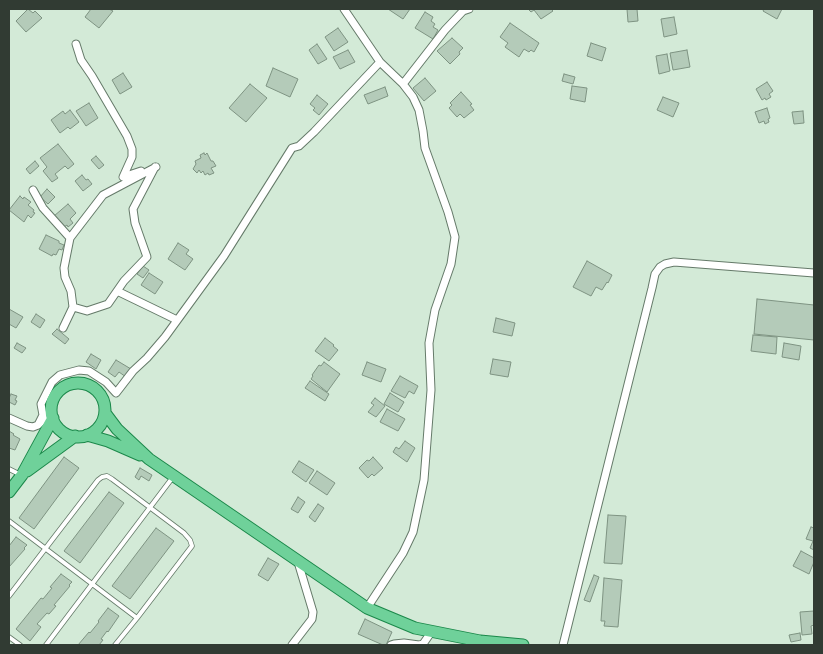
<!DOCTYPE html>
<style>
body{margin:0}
#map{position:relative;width:823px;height:654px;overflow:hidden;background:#d3ead7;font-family:"Work Sans",sans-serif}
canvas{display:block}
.frame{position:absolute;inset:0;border:10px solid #313b33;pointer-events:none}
</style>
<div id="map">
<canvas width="823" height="654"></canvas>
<div class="frame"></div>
</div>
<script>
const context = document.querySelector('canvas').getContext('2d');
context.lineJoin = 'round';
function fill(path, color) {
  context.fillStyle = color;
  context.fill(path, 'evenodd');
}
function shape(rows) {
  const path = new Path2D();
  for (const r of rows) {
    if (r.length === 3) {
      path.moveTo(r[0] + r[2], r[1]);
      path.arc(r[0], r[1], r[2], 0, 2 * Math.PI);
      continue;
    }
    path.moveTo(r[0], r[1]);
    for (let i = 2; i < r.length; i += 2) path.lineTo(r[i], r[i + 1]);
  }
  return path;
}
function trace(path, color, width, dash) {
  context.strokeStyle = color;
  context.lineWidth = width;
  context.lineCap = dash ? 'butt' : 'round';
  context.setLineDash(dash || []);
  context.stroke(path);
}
const building = shape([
 [28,9,33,13,35,11,42,18,26,32,16,21,28,9],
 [91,9,109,9,113,11,99,28,85,17,91,9],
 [388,9,410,9,403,19,388,9],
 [528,9,551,9,553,11,541,19,534,10,531,12,528,9],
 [627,9,637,9,638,21,628,22,627,9],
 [764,9,782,9,777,19,763,11,764,9],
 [425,12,433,17,431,21,435,24,433,27,438,30,433,39,415,28,425,12],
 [674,17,677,34,664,37,661,19,674,17],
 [510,23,539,43,534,52,531,50,529,52,524,49,519,57,505,47,508,43,500,37,510,23],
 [338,28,348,42,334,51,325,37,338,28],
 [452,38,463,48,459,52,460,54,450,64,437,51,452,38],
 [591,43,606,48,602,61,587,56,591,43],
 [317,44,327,59,318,64,309,50,317,44],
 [348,50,355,62,340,69,333,57,348,50],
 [687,50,690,67,673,70,670,53,687,50],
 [667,54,670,71,659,74,656,56,667,54],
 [273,68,298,79,290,97,266,86,273,68],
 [123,73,132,87,120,94,112,80,123,73],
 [564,74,575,77,573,84,562,81,564,74],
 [425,78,436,91,424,101,413,88,425,78],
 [767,82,773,91,769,94,771,97,766,100,765,98,762,100,756,89,767,82],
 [250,84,267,98,246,122,229,108,250,84],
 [572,86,587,88,585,102,570,99,572,86],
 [385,87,388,96,368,104,364,95,385,87],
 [461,92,472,104,470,105,474,110,464,118,460,114,457,117,449,108,452,105,450,103,461,92],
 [317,95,328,104,319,115,313,110,315,108,310,104,317,95],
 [663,97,679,103,673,117,657,110,663,97],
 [89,103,98,118,86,126,76,111,89,103],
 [767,108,770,118,768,119,769,122,765,124,764,121,759,123,755,112,767,108],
 [70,110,79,122,70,129,68,127,60,133,51,120,63,111,65,114,70,110],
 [803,111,804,123,794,124,792,112,803,111],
 [58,144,74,164,68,169,65,166,55,174,58,178,52,182,43,171,47,167,40,158,58,144],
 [204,153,205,155,207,153,211,161,213,161,216,166,211,168,214,173,209,175,208,173,205,175,203,171,201,173,199,170,197,173,193,169,196,164,195,161,201,158,200,155,204,153],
 [96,156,104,165,99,169,91,160,96,156],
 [35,161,39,166,30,174,26,169,35,161],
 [82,175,86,180,88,179,92,184,83,191,75,181,82,175],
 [47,189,55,197,48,204,40,197,47,189],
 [20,196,23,199,24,197,31,202,28,205,34,210,33,212,35,213,31,218,28,215,24,222,9,210,20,196],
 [68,204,76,213,70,219,73,223,68,227,67,225,64,227,54,216,68,204],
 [46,235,59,241,59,243,64,245,62,250,59,249,56,255,53,254,52,256,39,249,46,235],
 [178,243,189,250,186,254,193,259,185,270,168,259,178,243],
 [587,261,612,275,608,283,607,282,602,290,596,287,591,296,573,287,587,261],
 [143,266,149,270,143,278,137,274,143,266],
 [149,273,163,282,155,294,141,285,149,273],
 [757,299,814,305,814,340,754,334,757,299],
 [9,309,23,317,16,328,9,324,9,309],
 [36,314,45,320,40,328,31,322,36,314],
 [496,318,515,323,512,336,493,332,496,318],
 [57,329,69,339,65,344,52,334,57,329],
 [753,335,777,337,776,354,751,351,753,335],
 [325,338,334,345,333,346,338,350,329,361,315,351,325,338],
 [17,343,26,348,22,353,14,348,17,343],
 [784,343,801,346,799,360,782,357,784,343],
 [91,354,101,360,96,369,86,362,91,354],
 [493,359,511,362,508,377,490,374,493,359],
 [116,360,131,369,126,377,119,372,115,377,108,372,116,360],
 [324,362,340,374,327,392,311,379,313,376,312,375,319,365,321,366,324,362],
 [367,362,386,369,381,382,362,375,367,362],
 [400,376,418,386,414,394,409,391,405,398,391,391,400,376],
 [310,381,329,394,325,401,305,388,310,381],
 [390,393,404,402,398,412,384,404,390,393],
 [11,394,17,396,15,400,17,401,15,405,9,402,9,398,11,394],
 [375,398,385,406,376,417,368,412,374,405,371,403,375,398],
 [387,409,405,419,398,431,380,422,387,409],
 [9,431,14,434,13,435,20,439,15,450,9,448,9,431],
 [405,441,415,448,407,462,393,452,396,447,399,449,405,441],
 [64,457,79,468,34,529,19,518,64,457],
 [373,457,383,468,374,476,372,474,368,478,359,468,367,460,369,461,373,457],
 [299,461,314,470,306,482,292,472,299,461],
 [140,468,152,475,149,481,141,476,139,480,135,477,140,468],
 [317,471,335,483,327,495,309,483,317,471],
 [109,492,124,503,80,563,64,551,109,492],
 [298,497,305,502,298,513,291,509,298,497],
 [318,504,324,508,315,522,309,517,318,504],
 [608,515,626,516,622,564,604,563,608,515],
 [811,527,814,528,814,550,810,548,813,541,806,539,811,527],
 [156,528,174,541,130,599,112,586,156,528],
 [16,537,27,545,24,548,25,549,9,567,9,546,16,537],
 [801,551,814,558,814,562,809,574,793,566,801,551],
 [268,558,279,564,268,581,258,575,268,558],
 [61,574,72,582,69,585,70,586,54,605,56,606,49,614,47,613,37,624,41,627,30,641,16,629,41,598,43,599,52,588,50,587,61,574],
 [594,575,599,577,590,602,584,600,594,575],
 [604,578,622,580,618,627,604,626,605,621,601,621,604,578],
 [108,608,119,616,108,632,107,631,101,639,103,640,99,645,78,645,89,632,90,633,99,622,98,621,108,608],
 [814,611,814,625,811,626,812,634,802,635,800,612,814,611],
 [365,619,392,632,386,645,383,645,358,634,365,619],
 [800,633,801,640,791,642,789,635,800,633]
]);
const lane = shape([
 [9,469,19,474],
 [9,521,137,618],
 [9,596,98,480,102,477,107,476,112,479,184,533,190,540,192,546,137,618,115,645],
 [9,637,20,645],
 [46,645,173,477]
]);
const street = shape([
 [344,9,380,62,403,84,413,97,419,110,423,131,425,148,448,212,455,237,451,264,435,310,429,343,431,390,424,480,413,532,403,553,367,608],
 [76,44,81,60,92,76,127,136,132,149,132,157,123,177,141,171],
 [403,84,445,30,463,11,469,9],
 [33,190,43,208,70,238],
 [117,291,177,320],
 [73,307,87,311,108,304,124,281,147,257,135,223,133,209,155,167],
 [63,328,73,307,71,291,65,277,64,268,70,238,103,195,156,167],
 [9,418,27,426,33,427,38,425,51,412],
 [38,425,43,415,41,404,52,382,60,375,79,370,89,371,106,382,116,393,133,371,147,358,165,337,224,256,292,148,299,146,314,132,380,62],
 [292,645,312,619,313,612,298,562],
 [391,645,394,644,404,643,419,645],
 [419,645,423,644,432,631],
 [563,645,652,288,655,274,660,267,665,264,674,262,814,273]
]);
const primary = shape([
 [78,410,27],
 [105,413,117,429,149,459,367,608,415,628,480,641,523,645],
 [87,435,108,441,140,455],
 [27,471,75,436],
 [9,492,22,475,53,418]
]);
fill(building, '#b4cbb9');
trace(building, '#7e9382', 1);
trace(lane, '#657a69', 5.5);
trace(street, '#657a69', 9);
trace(primary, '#1b884a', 13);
trace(lane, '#fff', 4);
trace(street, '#fff', 7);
trace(primary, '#6fd19a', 11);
</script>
